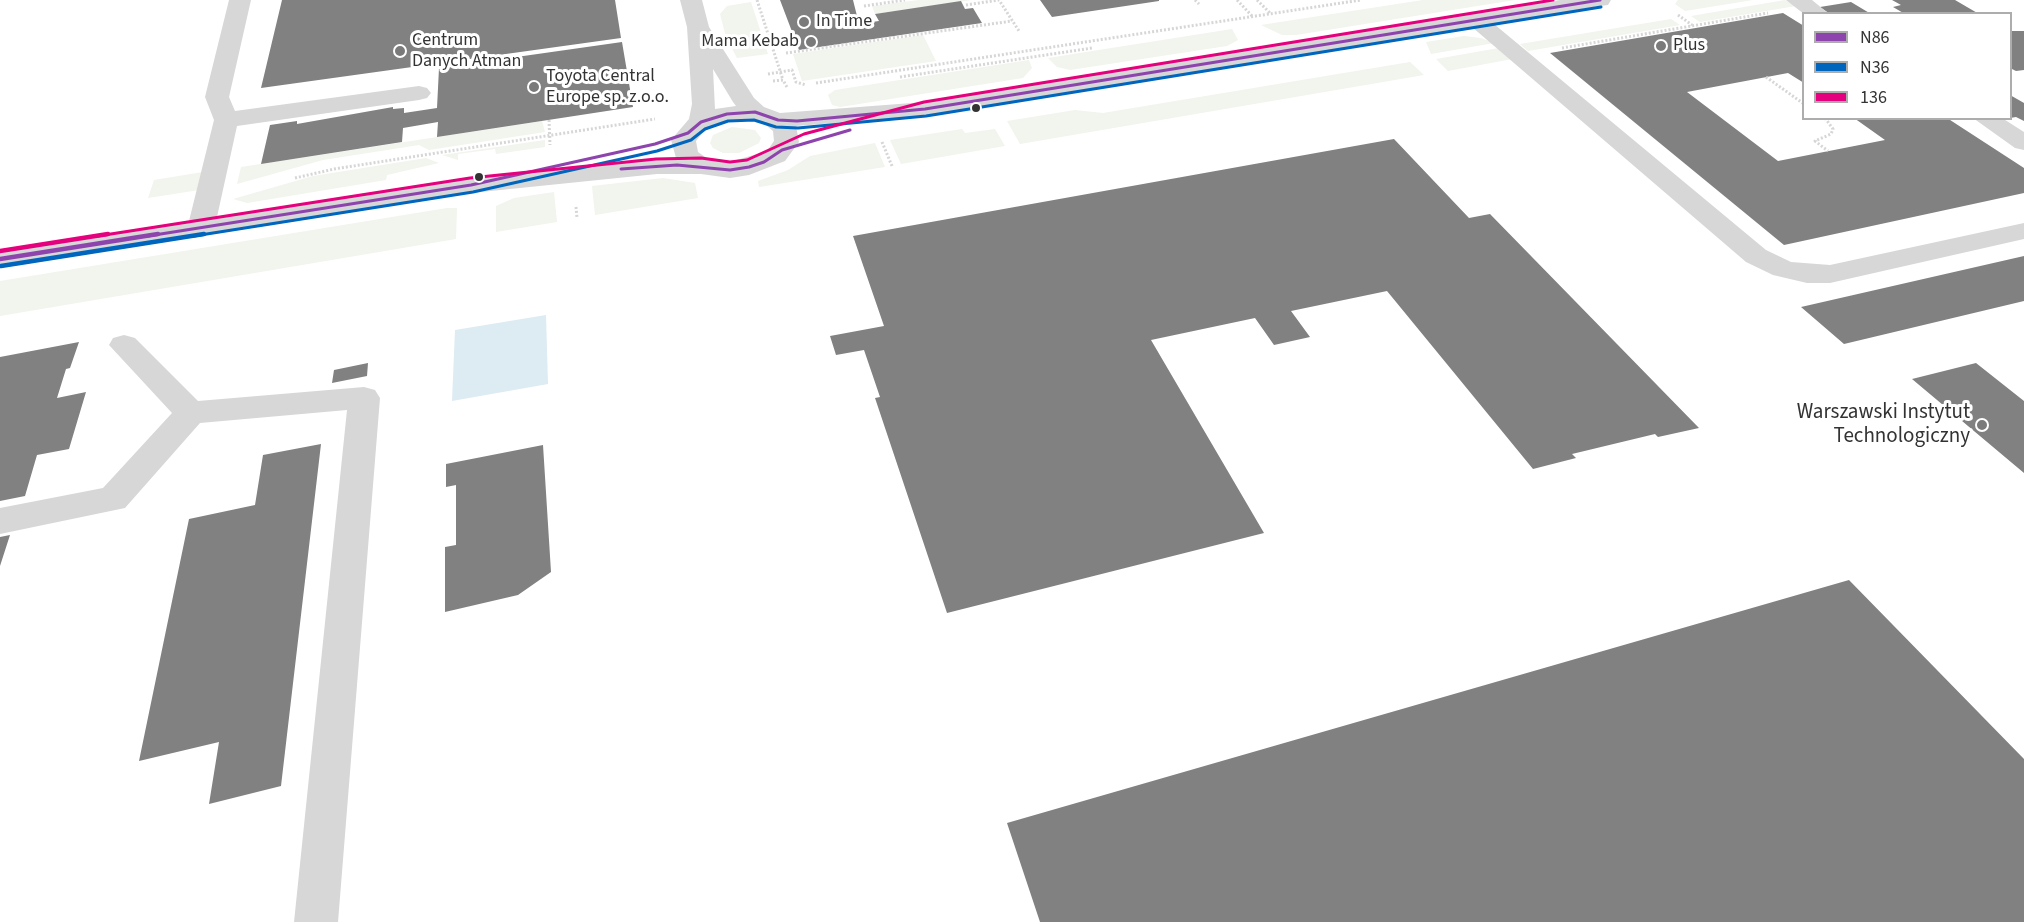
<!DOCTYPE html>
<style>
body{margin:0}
#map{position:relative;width:2024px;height:922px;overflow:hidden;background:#fff;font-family:"Source Sans 3",sans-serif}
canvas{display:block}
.legend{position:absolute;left:1802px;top:12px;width:210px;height:108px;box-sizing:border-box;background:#fff;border:2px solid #adadad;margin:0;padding:8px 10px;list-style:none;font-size:18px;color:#333}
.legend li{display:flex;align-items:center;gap:12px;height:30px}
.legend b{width:30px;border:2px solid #adadad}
</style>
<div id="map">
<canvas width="2024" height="922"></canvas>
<ul class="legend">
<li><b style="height:8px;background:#8e44ad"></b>N86</li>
<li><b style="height:8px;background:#0065bd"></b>N36</li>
<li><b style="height:8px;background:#e5007d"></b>136</li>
</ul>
</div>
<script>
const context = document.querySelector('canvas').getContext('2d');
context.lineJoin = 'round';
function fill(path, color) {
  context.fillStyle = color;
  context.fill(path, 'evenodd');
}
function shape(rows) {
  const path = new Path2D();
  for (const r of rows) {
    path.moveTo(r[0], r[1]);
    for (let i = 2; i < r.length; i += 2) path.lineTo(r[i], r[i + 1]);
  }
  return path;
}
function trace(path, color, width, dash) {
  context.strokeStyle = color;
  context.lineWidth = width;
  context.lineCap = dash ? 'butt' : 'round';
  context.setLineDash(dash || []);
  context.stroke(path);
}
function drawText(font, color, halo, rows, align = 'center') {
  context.font = font + ' "Source Sans 3",sans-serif';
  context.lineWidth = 6;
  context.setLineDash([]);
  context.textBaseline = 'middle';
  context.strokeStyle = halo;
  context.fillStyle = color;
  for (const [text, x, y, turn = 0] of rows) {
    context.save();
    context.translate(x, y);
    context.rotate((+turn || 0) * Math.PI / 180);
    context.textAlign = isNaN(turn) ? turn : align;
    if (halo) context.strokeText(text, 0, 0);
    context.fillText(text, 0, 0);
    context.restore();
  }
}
const green = shape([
 [919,0,971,0,875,14,872,6],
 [1423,0,1515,0,1296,35,1282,35,1261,25],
 [1678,0,1753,0,1685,11,1675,4],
 [1785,0,1796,6,1700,22,1691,16],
 [751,2,768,54,737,58,726,37,720,14,727,6],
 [1671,19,1680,25,1528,51,1520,44],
 [1232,29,1238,40,1227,46,1070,70,1057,67,1048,58],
 [923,35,936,61,802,81,793,54],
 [1464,36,1481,38,1494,43,1431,54,1426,42],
 [1499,48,1512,59,1448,71,1436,59],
 [1029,60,1032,68,1023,78,840,107,832,105,828,95,835,90],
 [1410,62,1424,75,1020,144,1007,121,1075,110,1103,113],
 [542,121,545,132,429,150,419,145,323,160,237,184,241,167],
 [732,127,755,130,761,138,759,143,739,153,723,153,713,148,710,143,713,135],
 [962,129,965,133,995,129,1005,146,901,164,890,140],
 [545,140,545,147,496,154,495,149,458,154,458,160,442,155],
 [875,143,885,167,759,187,758,181,788,170,810,156],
 [426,158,439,163,387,175,386,180,247,203,233,199,313,176],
 [203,172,199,190,148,198,154,180],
 [663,178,695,183,698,198,595,215,592,186],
 [554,192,557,222,496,232,496,206,514,198],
 [447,208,457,208,456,239,0,316,0,281]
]);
const water = shape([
 [546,315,548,384,452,401,455,330]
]);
const building = shape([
 [282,0,615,0,621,38,261,88],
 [780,0,853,0,857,16,853,17,857,24,879,21,875,14,961,1,965,9,973,8,982,23,799,50],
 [1040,0,1159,0,1159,1,1052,17],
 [1892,0,1955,0,1979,14,1905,14,1893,7,1901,5],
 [1851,2,1871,14,1830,14,1820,7],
 [1783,13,1804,26,1804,83,1788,73,1687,92,1778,161,1885,140,1854,118,1947,118,2024,168,2024,193,1784,245,1550,53],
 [2010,31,2024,31,2024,70,2016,71,2010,68],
 [622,42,633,107,437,137,438,122,403,128,402,142,261,164,270,125,297,121,297,124,393,107,393,109,404,108,404,113,437,108,439,68],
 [2010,95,2024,103,2024,121,2016,117,2010,118],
 [1394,139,1469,218,1490,214,1699,428,1658,437,1655,434,1572,454,1576,458,1533,469,1387,291,1291,311,1310,337,1274,345,1255,318,1151,340,1264,533,947,613,875,398,880,397,864,350,836,355,830,336,884,326,853,236],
 [2024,256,2024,301,1844,344,1801,307],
 [79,342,70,368,66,369,57,398,86,392,69,449,37,455,25,496,0,501,0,357],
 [368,363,367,376,332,383,334,370],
 [1976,363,2024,401,2024,473,1912,379],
 [321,444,281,786,209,804,219,742,139,761,189,519,255,505,263,455],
 [543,445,551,572,518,595,445,612,445,547,456,545,456,485,446,487,446,464],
 [10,535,0,566,0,537],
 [1849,580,2024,759,2024,922,1040,922,1007,823]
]);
const path = shape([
 [757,0,783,80],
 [1195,0,1199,4],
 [1237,0,1253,17],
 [1257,0,1270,13],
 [966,5,999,0,1019,31],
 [864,6,905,0],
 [1678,15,1692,25],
 [1562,48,1768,13],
 [786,53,1012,21],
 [768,74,792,70,796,82,806,85],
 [900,77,1092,48],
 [1766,77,1804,104],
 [773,81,783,80,787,87],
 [816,83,1361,0],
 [1825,118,1833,129,1831,134,1815,141,1828,151],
 [549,120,550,145],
 [882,142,892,166],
 [295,178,334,169,655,119],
 [576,207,577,218]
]);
const minor = shape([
 [229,0,251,0,229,97,235,111,419,86,427,88,431,93,427,98,419,100,237,126,217,217,471,177,676,158,671,140,689,119,692,104,687,27,680,0,702,0,709,27,754,98,764,107,780,113,925,102,1560,0,1611,0,1608,5,1600,6,1494,24,1766,250,1791,262,1830,265,2024,223,2024,239,1830,283,1807,283,1773,275,1746,262,1472,27,925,116,796,126,799,142,785,161,749,175,730,178,701,174,657,174,471,193,0,268,0,250,189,221,214,120,205,97,229,0],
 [713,69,733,102,736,106,715,109,713,69],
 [742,119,761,121,773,131,774,141,767,151,730,162,708,159,698,152,696,141,704,131,720,123,742,119],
 [1786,0,1812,0,1829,14,1804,14,1786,0],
 [1973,118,2002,118,2024,132,2024,150,2015,148,1973,118],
 [124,335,135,338,198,401,364,387,375,390,380,398,338,922,294,922,347,410,200,423,125,508,0,534,0,508,103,488,172,413,109,345,113,338,124,335]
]);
const bus1Far1 = shape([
 [621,169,677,165,730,170,749,167,764,162,782,150,850,130],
 [148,236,471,185,655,144,688,133,701,122,727,114,755,112,778,120,797,121,925,109,1600,0]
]);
const bus1 = shape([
 [0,259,158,234]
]);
const bus2Far1 = shape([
 [194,236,473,192,657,151,691,140,705,129,728,121,754,120,776,127,798,128,926,116,1601,7]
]);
const bus2 = shape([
 [1,266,204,234]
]);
const bus3Far1 = shape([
 [98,236,470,178,656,159,701,158,730,162,747,160,804,134,924,102,1553,0]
]);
const bus3 = shape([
 [0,251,108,234]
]);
const markers = [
 [804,22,6,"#7a7a7a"],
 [811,42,6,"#7a7a7a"],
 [1661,46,6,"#7a7a7a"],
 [400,51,6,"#7a7a7a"],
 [534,87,6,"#7a7a7a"],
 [976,108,5,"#333"],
 [479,177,5,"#333"],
 [1982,425,6,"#7a7a7a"]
];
const farPoinames = [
 ["In Time",816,22],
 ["Centrum",412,41],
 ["Danych Atman",412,62],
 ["Mama Kebab",799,42,"right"],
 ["Plus",1673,46],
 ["Toyota Central",546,77],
 ["Europe sp. z.o.o.",546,98]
];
const poiNames = [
 ["Warszawski Instytut",1970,413],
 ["Technologiczny",1970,437]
];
fill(green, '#f1f5ed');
fill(water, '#ddebf3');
fill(building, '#818181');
trace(path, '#d6d6d6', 3, [2, 2]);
fill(minor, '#d7d7d7');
trace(bus1Far1, '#8e44ad', 3);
trace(bus1, '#8e44ad', 4.5);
trace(bus2Far1, '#0065bd', 3);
trace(bus2, '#0065bd', 4.5);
trace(bus3Far1, '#e5007d', 3);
trace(bus3, '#e5007d', 4.5);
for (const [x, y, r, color] of markers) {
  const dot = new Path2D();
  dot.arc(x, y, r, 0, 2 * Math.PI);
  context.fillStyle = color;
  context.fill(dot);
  trace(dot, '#fff', 2);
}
drawText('18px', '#333', '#fff', farPoinames, 'left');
drawText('21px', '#333', '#fff', poiNames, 'right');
</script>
